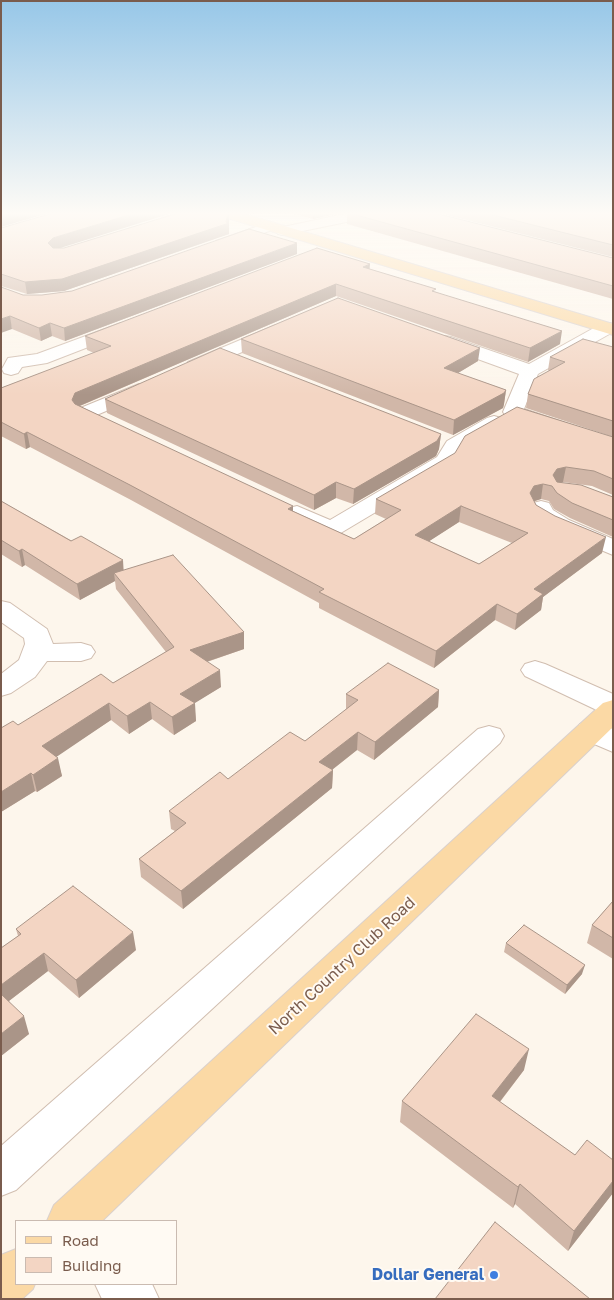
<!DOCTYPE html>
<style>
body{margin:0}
#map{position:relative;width:614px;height:1300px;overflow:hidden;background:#fdf6ec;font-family:"Golos Text",sans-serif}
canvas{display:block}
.frame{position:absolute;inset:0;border:2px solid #7a5c4d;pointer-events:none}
.legend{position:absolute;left:15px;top:1220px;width:162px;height:65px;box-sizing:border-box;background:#fffaf3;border:1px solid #cabbb1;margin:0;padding:6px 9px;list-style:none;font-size:15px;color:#7a5c4d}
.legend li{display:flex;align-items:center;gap:10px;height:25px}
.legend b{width:25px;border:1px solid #cabbb1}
</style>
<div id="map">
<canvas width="614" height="1300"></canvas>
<div class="frame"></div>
<ul class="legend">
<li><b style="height:6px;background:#fbd9a5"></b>Road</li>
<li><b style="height:14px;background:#f3d5c3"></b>Building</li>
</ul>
</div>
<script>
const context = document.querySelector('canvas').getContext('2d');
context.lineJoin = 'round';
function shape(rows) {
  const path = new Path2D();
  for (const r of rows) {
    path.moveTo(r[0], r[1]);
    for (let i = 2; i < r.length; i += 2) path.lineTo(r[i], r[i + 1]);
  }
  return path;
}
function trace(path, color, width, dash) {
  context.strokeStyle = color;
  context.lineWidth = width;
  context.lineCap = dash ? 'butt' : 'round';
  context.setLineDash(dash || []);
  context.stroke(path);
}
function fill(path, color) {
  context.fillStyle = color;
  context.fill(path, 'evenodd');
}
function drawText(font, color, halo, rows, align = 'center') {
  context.font = font + ' "Golos Text",sans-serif';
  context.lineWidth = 4;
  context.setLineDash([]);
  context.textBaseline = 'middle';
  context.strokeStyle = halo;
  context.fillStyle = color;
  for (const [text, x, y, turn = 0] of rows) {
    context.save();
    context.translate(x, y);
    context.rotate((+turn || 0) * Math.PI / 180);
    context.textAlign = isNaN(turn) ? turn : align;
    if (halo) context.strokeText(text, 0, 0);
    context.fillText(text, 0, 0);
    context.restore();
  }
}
const minor = shape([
 [349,213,378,213,371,217,283,235,278,234,276,231,278,228,283,227,349,213],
 [270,222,275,223,277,226,275,229,221,248,216,247,214,244,216,241,270,222],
 [121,323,127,324,130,328,127,332,47,363,22,367,18,373,11,375,4,373,2,369,8,358,37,354,121,323],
 [607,323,613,324,613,332,538,374,524,409,613,439,613,452,506,416,503,412,519,374,439,345,436,341,439,337,445,336,451,337,529,364,601,324,607,323],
 [276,325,282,326,285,330,282,334,202,370,195,372,188,370,186,366,188,362,276,325],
 [139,384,146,386,149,390,146,394,92,417,85,419,78,417,75,413,78,409,139,384],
 [494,416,501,418,504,422,501,426,462,449,453,466,339,534,331,536,323,534,289,518,285,513,289,508,297,506,330,520,437,457,447,441,487,418,494,416],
 [541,501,549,503,553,510,569,520,613,539,613,555,553,530,535,519,529,508,533,503,541,501],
 [1,601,10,603,47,629,53,644,81,643,91,646,95,652,91,658,81,661,47,661,35,677,11,693,1,696,1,674,19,660,25,644,24,638,1,622,1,601],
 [535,661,545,664,613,694,613,716,603,713,525,676,521,670,525,664,535,661],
 [591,721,613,729,613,752,580,738,576,731,580,724,591,721],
 [489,726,500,729,504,736,500,743,16,1190,1,1196,1,1146,478,729,489,726],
 [95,1284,152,1284,159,1299,102,1299,95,1284]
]);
const major = shape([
 [219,213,241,213,613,324,613,335,221,216,219,213],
 [613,700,613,727,102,1221,47,1221,54,1205,603,703,613,700],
 [16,1249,16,1284,35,1284,33,1289,22,1299,1,1299,1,1255,16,1249]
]);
const wall = shape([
 [178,213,229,213,229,234,64,291,27,294,1,286,1,228,62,248,64,248],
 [290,213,339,213,313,219],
 [347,213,435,213,613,258,613,299,347,224],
 [439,213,613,213,613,257],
 [297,254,65,341,52,336,41,341,12,329,1,287,23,295,42,295,72,291],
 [370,269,436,292,560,344,528,362,336,296,80,406,293,511,354,539,386,519,375,514,376,499,613,437,613,495,592,486,563,482,560,483,613,497,613,537,570,518,554,509,549,501,541,499,534,501,536,505,602,553,543,597,541,610,515,630,495,620,434,668,319,608,319,603,131,500,30,447,26,449,1,436,1,388,94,353,87,350,85,336],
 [459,522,512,543,479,564,429,541],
 [241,339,478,361,458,373,506,390,504,404,503,408,453,435,242,353],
 [613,347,613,437,526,408,528,394,549,371,548,370,550,357],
 [105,399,441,434,439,449,436,456,353,504,336,498,314,510,107,413],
 [1,501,124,570,244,632,244,649,207,662,221,687,194,703,196,721,174,735,152,719,129,734,111,720,56,756,62,776,37,792,35,791,1,812,1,728,18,725,113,683,166,652,116,589,115,581,80,600,25,565,22,567,1,554],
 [439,690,438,707,374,760,357,750,332,770,333,770,332,788,183,909,141,877,139,859,175,831,171,829,169,811,305,741,346,710,346,694],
 [613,901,613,959,587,943,592,925],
 [16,929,136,950,79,998,48,971,9,1001,29,1034,1,1056,1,948,18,936],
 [506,943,582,974,565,994,504,952],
 [524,1070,500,1102,575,1155,613,1160,613,1193,568,1251,515,1204,513,1208,400,1122,402,1101]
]);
const shadedWall = shape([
 [9,213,49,213,1,227,1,216],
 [135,213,172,213,54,250,48,243,53,238],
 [228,213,229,213,229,234,64,291,27,294,25,282,226,222],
 [313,213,339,213,313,219],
 [297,243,297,254,65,341,64,328],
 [370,264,369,276,363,267],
 [336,284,336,296,77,407,72,400,75,393],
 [10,316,12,329,1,333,1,319],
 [50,323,52,336,41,341,39,328],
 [562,331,560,344,528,362,530,348],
 [480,348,478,361,443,382,444,368],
 [506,390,504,404,503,408,453,435,454,420],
 [27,432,30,447,26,449,24,434],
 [441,434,439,449,436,456,353,504,354,489],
 [566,467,563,482,555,484,553,475,557,469],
 [336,482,336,498,314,510,314,495],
 [543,484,541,499,532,502,530,493,534,486],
 [293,506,293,522,288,509],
 [461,506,459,522,414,551,415,535],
 [606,537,602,553,543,597,541,610,515,630,517,614,534,589],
 [22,549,25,565,22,567,19,551],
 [123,560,124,577,114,573,115,581,80,600,77,584],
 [497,604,495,620,434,668,436,651],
 [244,632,244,649,191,667,190,650],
 [220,670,221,687,182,711,180,694],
 [439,690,438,707,374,760,375,742],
 [150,702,152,719,129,734,127,716],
 [109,703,111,720,46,764,42,746],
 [195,703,196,721,174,735,172,717],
 [358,732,357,750,319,780,319,762],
 [58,758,62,776,37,792,33,775],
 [333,770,332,788,183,909,181,891],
 [31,773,35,791,1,812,1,792],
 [133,932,136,950,79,998,76,980],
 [44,953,48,971,1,1007,1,985],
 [585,965,582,974,565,994,567,985],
 [24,1016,29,1034,1,1056,1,1034],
 [529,1049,524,1070,488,1117,492,1096],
 [613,1181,613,1193,568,1251,574,1231],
 [520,1184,515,1204,513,1208,518,1187]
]);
const building = shape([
 [1,213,9,213,1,216,1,213],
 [53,213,135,213,53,238,48,243,53,248,64,248,178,213,228,213,226,222,229,223,62,279,25,282,1,274,1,228,53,213],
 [349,213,435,213,613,258,613,286,349,213],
 [485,213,613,213,613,245,485,213],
 [249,229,297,243,64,328,50,323,39,328,10,316,1,319,1,287,23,295,42,295,72,291,249,229],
 [317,248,370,264,363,267,436,289,432,291,562,331,530,348,336,284,75,393,72,400,75,404,293,506,288,509,354,539,401,510,376,499,455,453,465,436,517,407,613,437,613,479,594,471,566,467,557,469,553,475,557,482,581,485,613,497,613,520,572,503,557,493,552,486,543,484,534,486,530,493,536,505,555,516,606,537,534,589,543,594,517,614,497,604,436,651,319,592,324,589,130,485,27,432,24,434,1,422,1,388,111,346,85,336,317,248],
 [461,506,528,533,479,564,415,535,461,506],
 [338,298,480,348,444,368,506,390,504,393,454,420,241,339,338,298],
 [583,339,613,347,613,421,528,394,534,379,565,362,550,357,583,339],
 [220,348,441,434,437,441,354,489,336,482,314,495,105,399,220,348],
 [1,501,71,541,81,536,123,560,77,584,22,549,19,551,1,540,1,501],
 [173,555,244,632,190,650,220,670,180,694,195,703,172,717,150,702,127,716,109,703,42,746,58,758,33,775,31,773,1,792,1,728,13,721,18,725,101,674,113,683,174,647,114,573,173,555],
 [388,663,439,690,375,742,358,732,319,762,333,770,181,891,139,859,186,823,169,811,220,772,228,779,290,732,305,741,358,700,346,694,388,663],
 [73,886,133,932,76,980,44,953,1,985,1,948,21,934,16,929,73,886],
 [613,901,613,938,592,925,613,901],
 [524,925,585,965,567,985,506,943,524,925],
 [1,994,24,1016,1,1034,1,994],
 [476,1014,529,1049,492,1096,575,1155,587,1140,613,1160,613,1181,574,1231,520,1184,518,1187,402,1101,476,1014],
 [495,1222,590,1299,435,1299,495,1222]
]);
const markers = [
 [494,1275,5,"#3f7fe0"]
];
const nearStreetnames = [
 ["North Country Club Road",342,966,-43]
];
const nearShopnames = [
 ["Dollar General",484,1275]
];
trace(minor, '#d1beb0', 2);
trace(major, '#dad1cd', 2);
fill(minor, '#fff');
fill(major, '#fbd9a5');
fill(wall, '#d1b7a8');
fill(shadedWall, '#aa9588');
fill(building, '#f3d5c3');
trace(building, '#aa9588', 1);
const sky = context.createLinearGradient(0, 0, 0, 395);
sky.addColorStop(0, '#97c7e8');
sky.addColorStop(0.54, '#fefbf6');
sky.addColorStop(1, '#fefbf600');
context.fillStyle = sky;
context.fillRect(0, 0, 614, 395);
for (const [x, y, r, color] of markers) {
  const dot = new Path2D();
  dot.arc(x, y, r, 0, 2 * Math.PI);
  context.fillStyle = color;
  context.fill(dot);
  trace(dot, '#fffaf3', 2);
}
drawText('16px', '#7a5c4d', '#fffaf3', nearStreetnames);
drawText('bold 16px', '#366cbe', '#fffaf3', nearShopnames, 'right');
</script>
